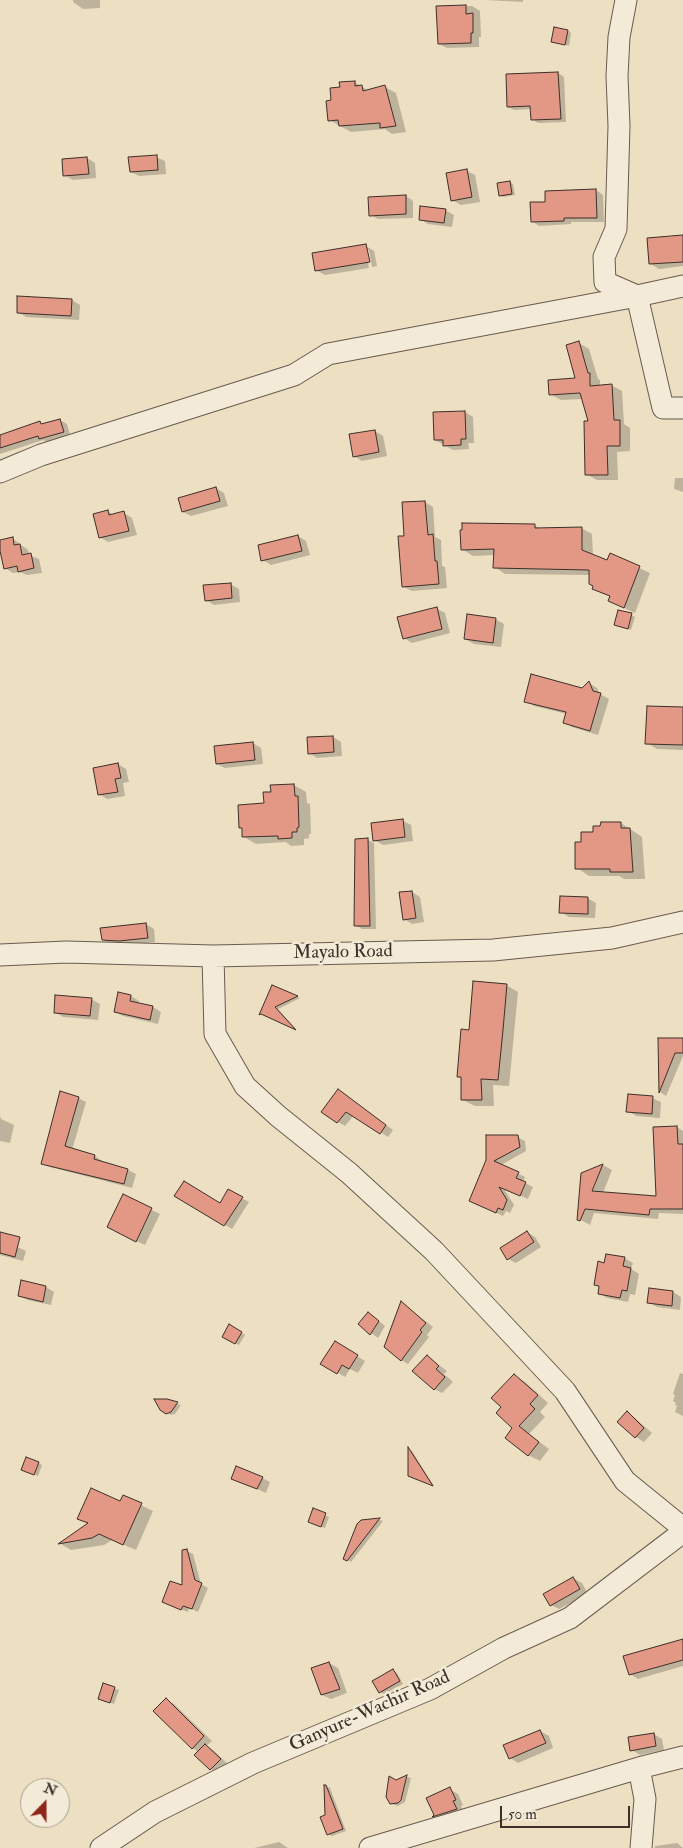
<!DOCTYPE html>
<style>
body{margin:0}
#map{position:relative;width:683px;height:1848px;overflow:hidden;background:#eddfc2;font-family:"IM FELL Double Pica",serif}
canvas{display:block}
.north{position:absolute;left:20px;top:1778px;width:50px;height:50px;box-sizing:border-box;background:#f3ead7;border:1px solid #aa9f91;border-radius:50%;rotate:22deg;font-size:14px;font-weight:700;line-height:20px;text-align:center;color:#3d2f29}
.north::after{content:'';display:block;margin:auto;width:18px;height:22px;background:#8f2418;clip-path:polygon(50% 0,100% 100%,50% 72%,0 100%)}
.scale{position:absolute;left:500px;top:1806px;width:130px;height:22px;box-sizing:border-box;border:2px solid #3d2f29;border-top:0;padding-left:6px;font-size:15px;line-height:18px;white-space:nowrap;color:#3d2f29;-webkit-text-stroke:4px #f3ead7;paint-order:stroke}
</style>
<div id="map">
<canvas width="683" height="1848"></canvas>
<div class="north">N</div>
<div class="scale">50 m</div>
</div>
<script>
const context = document.querySelector('canvas').getContext('2d');
context.lineJoin = 'round';
function fill(path, color) {
  context.fillStyle = color;
  context.fill(path, 'evenodd');
}
function shape(rows) {
  const path = new Path2D();
  for (const r of rows) {
    path.moveTo(r[0], r[1]);
    for (let i = 2; i < r.length; i += 2) path.lineTo(r[i], r[i + 1]);
  }
  return path;
}
function trace(path, color, width, dash) {
  context.strokeStyle = color;
  context.lineWidth = width;
  context.lineCap = dash ? 'butt' : 'round';
  context.setLineDash(dash || []);
  context.stroke(path);
}
function drawText(font, color, halo, rows, align = 'center') {
  context.font = font + ' "IM FELL Double Pica",serif';
  context.lineWidth = 5;
  context.setLineDash([]);
  context.textBaseline = 'middle';
  context.strokeStyle = halo;
  context.fillStyle = color;
  for (const [text, x, y, turn = 0] of rows) {
    context.save();
    context.translate(x, y);
    context.rotate((+turn || 0) * Math.PI / 180);
    context.textAlign = isNaN(turn) ? turn : align;
    if (halo) context.strokeText(text, 0, 0);
    context.fillText(text, 0, 0);
    context.restore();
  }
}
const shadow = shape([
 [73,0,100,0,100,8,83,9,73,2],
 [484,0,523,0,523,2],
 [472,6,480,11,481,37,479,37,479,47,447,48,439,44,438,7],
 [568,31,571,33,569,46,552,41],
 [558,73,564,77,566,122,538,123,532,119,532,109,514,110,508,107],
 [354,82,369,91,385,87,396,93,406,132,392,134,385,129,351,132,329,120,332,102,341,88],
 [156,157,165,161,166,174,139,176,131,172],
 [87,158,95,163,96,178,73,180,64,175],
 [467,171,475,175,480,202,461,205,452,200],
 [510,182,513,184,515,195,503,197,500,195],
 [596,190,603,195,604,222,571,222,571,224,539,226,532,221,546,203,546,192],
 [406,196,413,201,413,218,378,219,371,215],
 [445,210,454,215,452,227,428,224,420,219],
 [683,236,683,266,659,269,651,264],
 [366,246,374,251,377,266,372,267,369,250,366,250,369,268,325,275,316,270],
 [72,300,80,305,79,320,26,317,18,312],
 [579,343,589,349,598,379,600,380,600,386,611,385,622,391,624,424,630,428,630,451,617,452,618,480,597,480,586,474,589,422,583,399,561,400,550,394,577,379],
 [465,412,473,417,474,443,468,443,469,449,453,450,435,440],
 [60,420,67,424,70,435,47,442,43,440,0,454,0,436,40,423,44,425],
 [375,431,383,436,387,456,362,461,354,456],
 [675,478,683,478,683,492,674,489],
 [216,488,224,493,228,506,191,516,183,512],
 [425,502,433,507,435,537,441,540,442,566,445,567,447,588,412,591,404,587,406,537,404,503],
 [107,511,114,515,124,513,132,518,137,535,108,542,100,537],
 [534,525,540,529,581,528,592,534,593,556,607,562,610,555,650,573,635,613,609,601,611,597,593,589,594,586,590,575,505,574,495,567,495,555,473,556,462,549],
 [298,536,306,541,310,555,271,565,263,560],
 [12,538,28,550,29,555,39,559,42,573,27,575,20,572,13,573,5,568,0,541],
 [230,584,239,589,240,602,214,605,206,600],
 [436,608,445,613,450,633,412,643,404,638],
 [631,615,635,617,631,630,619,626],
 [495,619,504,624,501,647,474,644,465,639],
 [589,683,597,688,600,694,609,699,598,735,572,727,564,722,567,714,534,706,526,701,582,689],
 [683,708,683,750,657,749,647,743],
 [333,737,341,742,342,756,317,758,309,753],
 [253,743,261,748,263,764,225,768,217,764],
 [118,764,126,769,129,782,123,783,125,796,107,799,99,794],
 [294,785,306,792,307,803,310,804,311,834,309,834,309,838,304,839,304,845,291,846,286,842,256,844,244,837,243,829,241,827,265,804],
 [402,820,411,825,413,841,383,845,374,840],
 [621,823,642,837,645,879,624,879,619,876,589,876,577,868,583,843,594,834],
 [368,840,374,843,376,929,362,929,355,925],
 [412,892,420,897,424,922,412,924,404,919],
 [587,898,596,903,595,918,569,917,561,912],
 [146,924,154,929,155,942,128,945,111,945,103,940],
 [506,985,518,992,509,1086,493,1085,494,1106,475,1106,463,1100,462,1078,458,1076,470,1031],
 [272,987,300,998,278,1009,296,1029,260,1014],
 [131,996,139,1001,138,1004,153,1007,161,1012,158,1024,123,1016,115,1012],
 [91,999,100,1004,98,1020,63,1017,55,1012],
 [683,1039,683,1056,666,1096,660,1092,659,1040],
 [339,1090,393,1130,388,1137,354,1115,345,1126,338,1122],
 [78,1098,86,1102,72,1150,95,1156,102,1161,102,1163,128,1170,136,1174,132,1188,50,1167,43,1163],
 [652,1098,661,1102,660,1118,636,1116,628,1111],
 [0,1115,1,1119,14,1125,10,1143,0,1141],
 [677,1127,683,1131,683,1214,659,1213,658,1219,594,1213,590,1225,579,1219,582,1174,603,1165,612,1170,603,1193,657,1198,655,1128],
 [517,1137,525,1141,526,1151,501,1165,525,1177,523,1182,533,1187,528,1199,504,1189,514,1205,510,1213,506,1211,503,1216,470,1201,487,1160],
 [228,1191,249,1202,232,1229,176,1196,220,1205],
 [123,1196,160,1214,145,1245,116,1232],
 [527,1232,535,1237,541,1247,516,1263,508,1259],
 [0,1239,26,1251,23,1261,0,1255],
 [624,1258,633,1263,631,1269,639,1274,635,1295,630,1294,628,1302,607,1298,599,1293,600,1287,595,1284],
 [46,1287,54,1292,51,1305,28,1300,19,1296],
 [650,1290,673,1292,681,1297,680,1310,657,1307,648,1302],
 [401,1302,433,1327,427,1335,429,1337,408,1364,401,1360],
 [369,1313,385,1326,378,1338,359,1324],
 [230,1326,245,1335,239,1345,223,1337],
 [335,1342,365,1361,358,1373,350,1369,345,1377,322,1363],
 [428,1357,447,1371,444,1374,453,1382,442,1393,434,1389],
 [680,1373,683,1374,683,1416,675,1412,677,1406,675,1405,676,1403,673,1401,675,1395,673,1394],
 [514,1375,525,1382,548,1403,540,1412,545,1417,529,1434,549,1449,540,1461,528,1455,503,1407],
 [167,1401,181,1405,175,1414,171,1415,161,1409],
 [627,1413,635,1418,652,1433,644,1442,636,1437],
 [409,1449,412,1451,434,1486,414,1477],
 [38,1463,42,1465,38,1476,22,1470],
 [232,1478,262,1478,270,1482,266,1493],
 [121,1503,141,1505,153,1511,136,1550,112,1540,104,1545,71,1550,61,1544,89,1524,79,1518],
 [314,1510,329,1517,325,1528,313,1524],
 [380,1520,383,1521,351,1562,344,1558,362,1521],
 [187,1551,193,1554,201,1584,208,1588,198,1612,189,1608,188,1612,170,1605,184,1587],
 [573,1578,582,1583,588,1594,559,1609,551,1605],
 [683,1640,683,1666,638,1679,630,1674],
 [329,1663,338,1668,347,1693,331,1699,322,1695,313,1669],
 [393,1671,397,1673,403,1684,384,1694,380,1692],
 [104,1685,119,1690,114,1704,103,1700],
 [166,1700,174,1704,212,1741,206,1746,213,1750,229,1765,219,1774,211,1769,196,1755,199,1752,192,1748],
 [540,1731,549,1736,553,1748,518,1763,510,1758],
 [654,1734,662,1739,664,1750,640,1755,632,1750],
 [407,1777,411,1778,405,1802,398,1806,395,1805,391,1803,396,1782],
 [326,1786,330,1788,346,1831,332,1836,328,1834],
 [449,1789,458,1794,463,1805,461,1806,464,1814,441,1821,435,1817,436,1816,428,1798],
 [279,1842,288,1848,254,1848],
 [677,1843,683,1848,655,1848,655,1846]
]);
const building = shape([
 [466,5,466,14,473,13,473,33,471,33,471,43,438,44,436,6,466,5],
 [554,27,568,30,565,45,551,42,554,27],
 [558,72,561,119,531,120,530,106,507,107,506,74,558,72],
 [355,81,355,86,362,85,363,91,385,85,396,126,380,128,380,123,339,126,338,120,328,121,326,101,331,100,330,88,340,87,339,82,355,81],
 [157,155,158,170,130,172,128,157,157,155],
 [87,157,89,174,63,176,62,159,87,157],
 [467,169,472,197,451,201,446,173,467,169],
 [510,181,512,194,499,196,497,183,510,181],
 [596,189,597,218,564,218,564,221,531,222,530,202,545,202,545,191,596,189],
 [406,195,406,214,369,216,368,197,406,195],
 [420,206,446,209,444,223,419,220,420,206],
 [683,235,683,262,649,264,647,238,683,235],
 [366,244,370,262,315,271,312,253,366,244],
 [17,296,72,299,71,316,17,313,17,296],
 [579,341,588,373,590,373,590,386,612,384,614,420,620,420,620,446,607,446,608,475,585,475,584,421,588,421,580,393,549,395,548,380,575,378,566,345,579,341],
 [465,411,466,439,461,439,461,445,443,446,443,440,434,440,433,412,465,411],
 [60,419,64,432,39,439,38,436,0,448,0,435,40,421,41,424,60,419],
 [375,430,379,452,353,457,349,434,375,430],
 [216,487,220,501,182,512,178,498,216,487],
 [425,501,428,535,433,534,435,561,437,561,439,584,402,587,398,536,404,536,402,502,425,501],
 [108,510,109,515,124,511,129,531,99,538,93,514,108,510],
 [462,523,535,524,535,528,582,527,582,550,607,560,610,553,640,566,624,608,608,601,610,596,592,589,593,586,589,584,589,570,493,568,494,549,461,550,460,530,462,530,462,523],
 [298,535,302,551,261,561,258,545,298,535],
 [13,537,14,545,20,544,22,555,31,553,34,568,18,572,17,566,4,569,0,551,0,540,13,537],
 [231,583,232,598,205,601,203,585,231,583],
 [437,607,442,629,403,639,397,617,437,607],
 [618,610,632,613,628,629,614,625,618,610],
 [467,614,496,618,493,643,464,639,467,614],
 [531,674,582,688,589,681,593,691,601,693,590,731,563,723,566,712,524,702,531,674],
 [647,706,683,707,683,745,645,744,647,706],
 [333,736,334,752,308,754,307,737,333,736],
 [253,742,255,760,216,764,214,746,253,742],
 [118,763,121,778,115,779,118,792,98,795,93,768,118,763],
 [294,784,295,796,298,796,299,827,297,828,297,832,292,832,292,838,278,839,278,836,242,837,242,828,239,828,238,805,264,803,263,792,271,792,270,785,294,784],
 [403,819,405,837,373,841,371,823,403,819],
 [601,822,621,822,621,828,630,828,633,872,610,872,610,869,575,869,575,842,581,842,581,832,593,832,593,826,600,826,601,822],
 [368,838,370,926,354,926,355,839,368,838],
 [412,891,416,918,403,920,399,892,412,891],
 [560,896,588,897,588,914,559,913,560,896],
 [146,923,148,938,119,941,102,940,100,928,146,923],
 [473,981,507,984,503,1030,498,1080,481,1079,482,1100,461,1100,461,1077,457,1077,461,1029,469,1030,473,981],
 [272,985,298,996,275,1007,296,1030,261,1014,259,1015,272,985],
 [118,992,131,995,130,1001,153,1006,150,1020,114,1012,118,992],
 [55,995,92,998,90,1016,54,1013,55,995],
 [658,1038,683,1038,683,1053,675,1053,659,1093,658,1038],
 [338,1089,386,1125,380,1134,346,1112,337,1123,321,1112,338,1089],
 [60,1091,79,1097,65,1146,95,1155,94,1159,128,1169,124,1184,41,1164,60,1091],
 [628,1094,653,1096,652,1114,626,1112,628,1094],
 [677,1126,678,1144,683,1144,683,1209,650,1209,649,1215,585,1209,580,1221,577,1220,581,1173,603,1164,592,1191,656,1196,653,1127,677,1126],
 [486,1135,518,1135,520,1147,494,1161,519,1172,516,1178,526,1182,520,1196,499,1187,507,1200,503,1210,498,1208,496,1213,469,1201,486,1160,486,1135],
 [184,1181,220,1203,228,1189,243,1197,224,1226,174,1196,184,1181],
 [123,1194,152,1208,136,1242,107,1227,123,1194],
 [527,1231,534,1242,507,1260,500,1248,527,1231],
 [0,1232,20,1237,15,1257,0,1253,0,1232],
 [606,1254,625,1257,623,1266,631,1268,627,1291,622,1290,620,1298,598,1294,599,1286,594,1285,598,1261,604,1263,606,1254],
 [21,1280,46,1286,43,1302,18,1296,21,1280],
 [649,1288,673,1291,672,1306,647,1303,649,1288],
 [401,1301,426,1323,420,1330,422,1332,401,1361,384,1347,401,1301],
 [368,1312,379,1321,370,1335,358,1324,368,1312],
 [229,1324,242,1332,235,1344,222,1337,229,1324],
 [335,1341,358,1355,349,1369,342,1365,337,1374,320,1364,335,1341],
 [427,1355,439,1366,436,1369,445,1377,434,1390,412,1371,427,1355],
 [514,1374,538,1395,530,1404,535,1409,519,1426,539,1442,528,1456,505,1438,512,1428,496,1413,501,1407,491,1398,514,1374],
 [154,1399,167,1399,178,1402,171,1412,166,1414,160,1410,154,1399],
 [627,1411,644,1428,635,1438,617,1422,627,1411],
 [408,1447,433,1486,408,1476,408,1447],
 [26,1457,39,1462,34,1475,21,1470,26,1457],
 [236,1466,263,1477,257,1489,231,1479,236,1466],
 [91,1488,120,1501,123,1495,142,1503,123,1545,99,1534,92,1538,58,1544,88,1523,77,1519,91,1488],
 [313,1508,326,1513,321,1527,308,1522,313,1508],
 [380,1518,347,1561,343,1559,357,1524,361,1520,380,1518],
 [187,1549,195,1580,202,1583,192,1609,183,1606,181,1610,162,1602,170,1581,182,1585,182,1550,187,1549],
 [573,1577,580,1589,550,1606,543,1594,573,1577],
 [683,1639,683,1660,629,1675,623,1656,683,1639],
 [329,1662,340,1689,321,1695,311,1668,329,1662],
 [393,1669,400,1681,379,1693,372,1681,393,1669],
 [103,1683,115,1687,110,1703,98,1699,103,1683],
 [166,1698,204,1736,192,1749,153,1711,166,1698],
 [540,1730,546,1743,509,1759,503,1745,540,1730],
 [654,1733,656,1746,630,1751,628,1737,654,1733],
 [205,1744,221,1759,210,1770,194,1755,205,1744],
 [407,1775,401,1800,398,1803,390,1804,386,1797,389,1776,396,1780,407,1775],
 [324,1785,326,1785,343,1829,327,1835,320,1817,325,1815,324,1785],
 [450,1787,456,1800,453,1801,457,1809,432,1817,434,1815,426,1798,450,1787]
]);
const minor = shape([
 [626,0,619,37,617,76,619,126,616,229,604,257,605,282,637,296,663,408,683,408],
 [0,472,41,455,294,375,328,354,637,296,683,286],
 [0,955,66,952,213,956,493,950,612,938,683,922],
 [213,956,215,1034,245,1086,278,1116,349,1173,434,1251,565,1391,625,1481,683,1528],
 [639,1768,645,1799,641,1848],
 [101,1848,155,1812,253,1763,430,1689,504,1648,570,1618,683,1532],
 [370,1848,639,1768,683,1757]
]);
const streetNames = [
 ["Mayalo Road",343,953,-1],
 ["Ganyure-Wachir Road",370,1712,-24]
];
fill(shadow, '#0003');
fill(building, '#e39886');
trace(building, '#3d2f29', 1);
trace(minor, '#695b4f', 23);
trace(minor, '#f3ead7', 21);
drawText('19px', '#3d2f29', '#f3ead7', streetNames);
</script>
